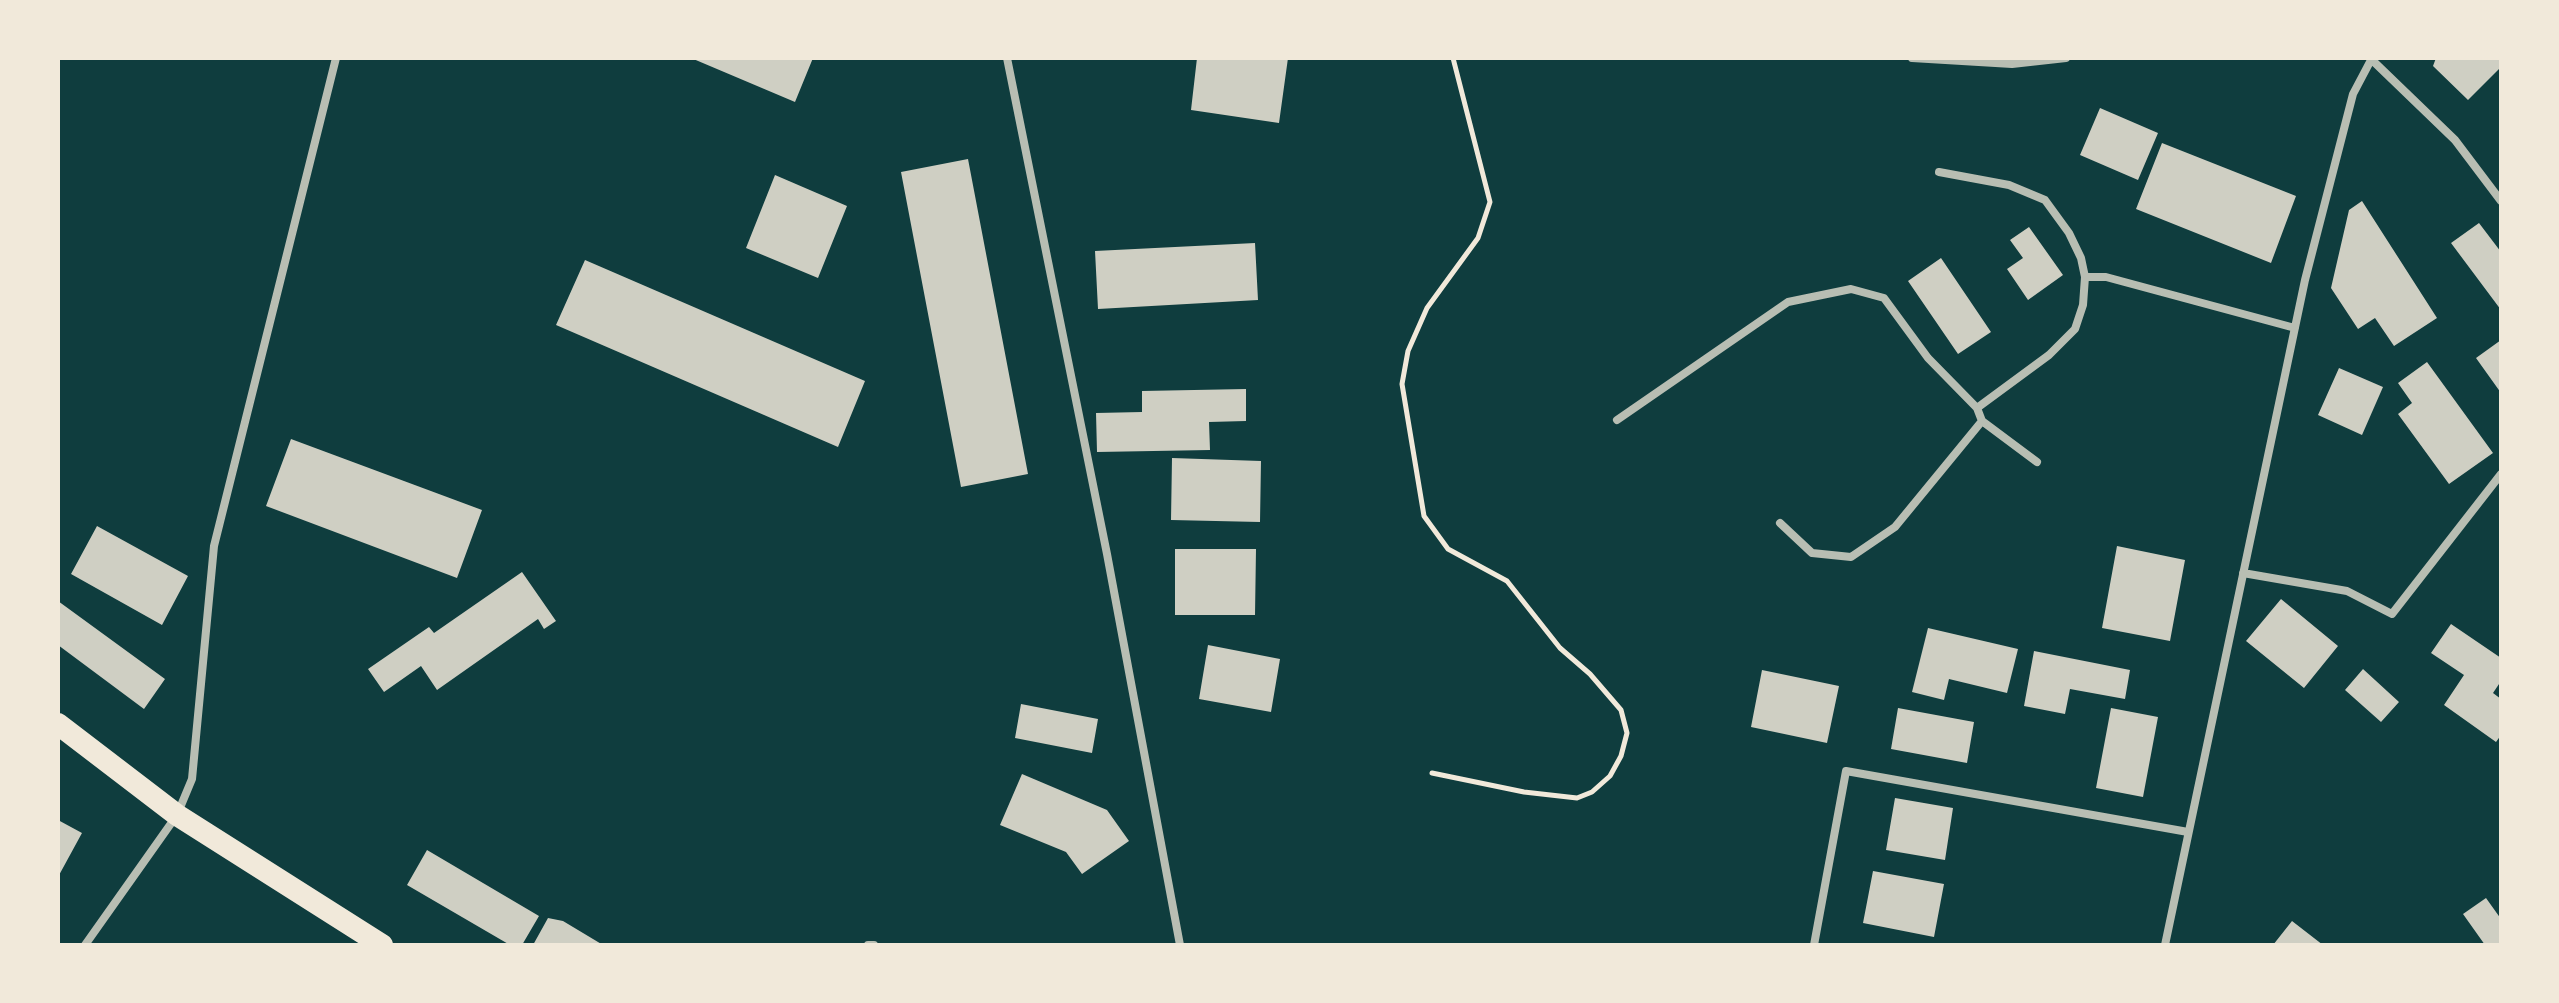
<!DOCTYPE html>
<style>
body{margin:0}
#map{position:relative;width:2559px;height:1003px;overflow:hidden;background:#0f3d3e;font-family:"Titillium Web",sans-serif}
canvas{display:block}
.frame{position:absolute;inset:0;border:60px solid #f1e9da;pointer-events:none}
</style>
<div id="map">
<canvas width="2559" height="1003"></canvas>
<div class="frame"></div>
</div>
<script>
const context = document.querySelector('canvas').getContext('2d');
context.lineJoin = 'round';
function fill(path, color) {
  context.fillStyle = color;
  context.fill(path, 'evenodd');
}
function shape(rows) {
  const path = new Path2D();
  for (const r of rows) {
    path.moveTo(r[0], r[1]);
    for (let i = 2; i < r.length; i += 2) path.lineTo(r[i], r[i + 1]);
  }
  return path;
}
function trace(path, color, width, dash) {
  context.strokeStyle = color;
  context.lineWidth = width;
  context.lineCap = dash ? 'butt' : 'round';
  context.setLineDash(dash || []);
  context.stroke(path);
}
const building = shape([
 [691,58,813,58,795,102],
 [1197,58,1288,58,1279,123,1191,110],
 [2436,58,2501,58,2501,67,2468,100,2433,66],
 [2100,108,2158,133,2138,180,2080,155],
 [2162,143,2296,196,2271,263,2136,209],
 [968,159,1028,474,961,487,901,172],
 [775,175,847,206,818,278,746,248],
 [2362,201,2437,318,2394,346,2375,318,2358,329,2331,288,2349,210],
 [2479,223,2501,252,2501,310,2451,243],
 [2029,227,2063,275,2028,300,2007,269,2023,258,2010,240],
 [1255,243,1258,300,1098,309,1095,251],
 [1941,258,1991,332,1958,354,1908,281],
 [585,260,865,381,838,447,556,325],
 [2501,340,2501,393,2476,358],
 [2427,362,2493,453,2449,484,2398,414,2412,403,2398,383],
 [2339,368,2383,387,2362,435,2318,415],
 [1246,389,1246,421,1209,422,1210,450,1097,452,1096,413,1142,412,1142,391],
 [291,439,482,510,457,578,266,506],
 [1172,458,1261,461,1260,522,1171,520],
 [97,526,188,576,162,625,71,574],
 [2117,546,2185,560,2170,641,2102,628],
 [1175,549,1256,549,1255,615,1175,615],
 [522,572,556,621,544,629,538,619,437,690,421,666,384,692,368,669,429,627,434,633],
 [2281,599,2338,646,2304,688,2246,641],
 [58,601,165,679,144,709,58,645],
 [2451,624,2501,658,2501,681,2493,693,2501,699,2501,735,2496,742,2444,705,2464,675,2431,653],
 [1928,628,2018,649,2007,693,1949,679,1944,700,1912,692],
 [1208,645,1280,659,1271,712,1199,699],
 [2034,651,2130,670,2125,699,2070,689,2065,714,2024,706],
 [2363,669,2399,702,2381,722,2345,690],
 [1762,670,1839,686,1827,743,1751,727],
 [1021,704,1098,719,1092,753,1015,738],
 [1898,708,1974,722,1967,763,1891,749],
 [2111,708,2158,717,2143,797,2096,788],
 [1022,774,1107,810,1129,841,1082,874,1066,852,1000,825],
 [1895,798,1953,808,1945,860,1886,850],
 [58,820,82,833,58,877],
 [427,850,539,916,522,945,510,945,407,885],
 [1873,871,1944,884,1934,937,1863,923],
 [2486,898,2501,919,2501,945,2485,945,2463,914],
 [548,918,563,921,603,945,533,945],
 [2292,921,2323,945,2273,945]
]);
const path = shape([
 [1432,773,1524,792,1577,798,1592,792,1610,776,1621,756,1627,733,1621,710,1590,674,1560,648,1507,581,1448,549,1424,516,1402,384,1408,351,1427,308,1478,238,1490,202,1453,58]
]);
const minor = shape([
 [1007,58,1107,554,1180,945],
 [1912,58,2012,64,2066,58],
 [2371,59,2455,140,2501,201],
 [1939,172,2009,185,2045,200,2069,233,2081,258,2085,277,2083,305,2075,329,2049,355,1977,408],
 [2085,277,2106,277,2295,328],
 [1617,420,1788,302,1851,289,1884,298,1928,358,1977,408,1982,421,1895,527,1851,557,1812,553,1780,523],
 [1982,421,2037,462],
 [2243,573,2347,591,2392,614,2501,474],
 [85,945,177,815,192,779,214,546,336,58],
 [868,945,874,945],
 [1814,945,1846,771,2188,832],
 [2165,945,2305,280,2353,94,2372,58]
]);
const trunk = shape([
 [58,724,177,815,382,945]
]);
fill(building, '#cfcfc3');
trace(path, '#f1e9da', 5);
trace(minor, '#b8beb3', 8);
trace(trunk, '#f1e9da', 22);
</script>
